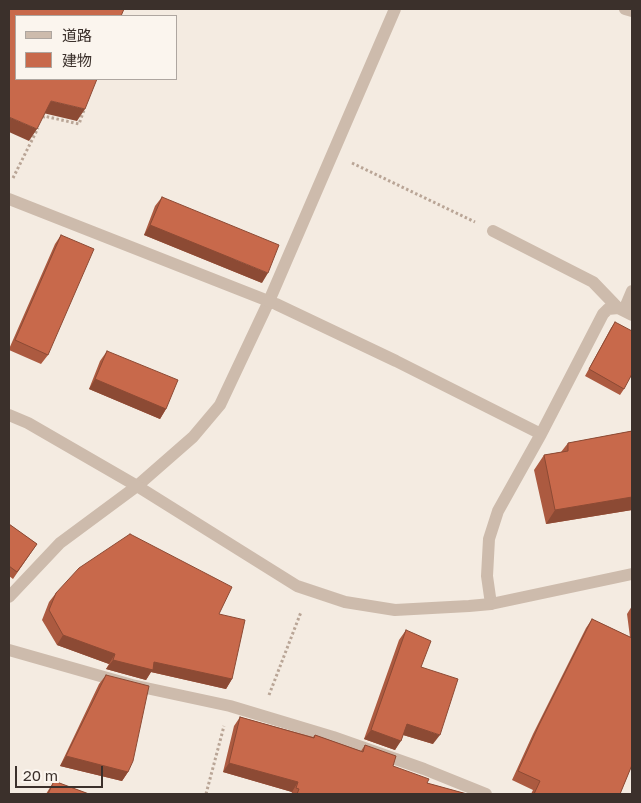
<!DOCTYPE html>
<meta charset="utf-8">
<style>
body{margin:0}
#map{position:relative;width:641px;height:803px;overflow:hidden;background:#f4ebe1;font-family:"Golos Text","Noto Sans JP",sans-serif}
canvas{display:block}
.frame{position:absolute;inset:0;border:10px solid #3b302b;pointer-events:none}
.legend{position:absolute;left:15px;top:15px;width:162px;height:65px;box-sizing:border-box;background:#fbf5ee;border:1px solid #aea6a0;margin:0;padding:6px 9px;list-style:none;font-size:15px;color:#3b302b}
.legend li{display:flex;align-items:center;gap:10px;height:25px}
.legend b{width:25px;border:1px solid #aea6a0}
.scale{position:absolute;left:15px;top:766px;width:88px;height:22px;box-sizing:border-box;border:2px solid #3b302b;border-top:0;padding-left:6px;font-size:15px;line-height:18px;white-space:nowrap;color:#3b302b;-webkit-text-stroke:4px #fbf5ee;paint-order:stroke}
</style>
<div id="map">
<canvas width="641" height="803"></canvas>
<div class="frame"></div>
<ul class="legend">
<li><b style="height:6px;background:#cdbbac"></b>道路</li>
<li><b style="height:14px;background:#c8694b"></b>建物</li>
</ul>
<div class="scale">20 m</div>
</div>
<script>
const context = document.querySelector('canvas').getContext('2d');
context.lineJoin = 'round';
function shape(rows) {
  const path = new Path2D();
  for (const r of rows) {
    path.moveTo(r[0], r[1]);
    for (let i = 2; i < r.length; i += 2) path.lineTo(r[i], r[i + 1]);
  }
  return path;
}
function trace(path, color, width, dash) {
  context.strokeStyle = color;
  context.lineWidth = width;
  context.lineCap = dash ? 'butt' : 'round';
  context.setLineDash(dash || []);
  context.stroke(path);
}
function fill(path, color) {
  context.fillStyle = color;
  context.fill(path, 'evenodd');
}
const path = shape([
 [43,118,44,116,79,124,84,110],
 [352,163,475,222],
 [13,178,38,128],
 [269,695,301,612],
 [206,794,224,726]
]);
const pedestrian = shape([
 [9,597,60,543,137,486,193,437,220,405,269,301,395,9],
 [9,650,132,685,230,706,333,737,424,769,486,794]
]);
const minor = shape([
 [625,9,632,11],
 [9,199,276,304,396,361,541,434],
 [493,231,593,282,618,308],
 [624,310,632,291],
 [491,604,487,576,489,539,498,511,541,434,603,314,608,309,618,308,632,315]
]);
const tertiary = shape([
 [9,415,28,423,137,486,297,586,345,602,395,610,469,606,491,604,632,574]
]);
const wall = shape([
 [162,197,262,283,144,235,155,206],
 [61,235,48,355,41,364,9,350,9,349,55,244],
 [615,322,624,389,620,395,585,376,611,328],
 [107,351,166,409,160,419,89,389,100,361],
 [632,431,632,510,546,524,534,470,544,455,561,452,568,443],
 [9,524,37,544,13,579,9,576],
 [56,593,219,614,232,679,226,689,151,672,146,680,106,669,109,664,57,645,42,620,49,602],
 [632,606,632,765,620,794,531,794,533,790,512,780,533,734,586,628,592,619,630,637,627,614],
 [406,630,433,744,403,735,395,750,364,739,399,640],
 [106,675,128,772,122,781,60,766,99,684],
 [240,717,313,737,315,735,361,751,365,745,393,766,427,783,467,794,291,794,292,792,223,772,234,726],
 [54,781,89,794,46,794]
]);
const shadedWall = shape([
 [51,101,85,109,77,121,43,113],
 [9,117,37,129,29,141,9,132],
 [150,225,268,273,262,283,144,235],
 [95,379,166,409,160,419,89,389],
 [632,497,632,510,546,524,555,510],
 [63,635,115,654,109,664,57,645],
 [113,660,154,662,232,679,226,689,151,672,146,680,106,669],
 [407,724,440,735,433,744,400,734],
 [371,730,401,741,395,750,364,739],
 [66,756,128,772,122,781,60,766],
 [229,763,298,782,292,792,223,772]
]);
const building = shape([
 [9,9,124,9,121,16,16,16,16,79,97,79,85,109,51,101,37,129,9,117,9,9],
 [162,197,279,245,268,273,150,225,162,197],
 [61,235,94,249,48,355,15,340,61,235],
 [615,322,632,331,632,374,624,389,589,369,615,322],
 [107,351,178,380,166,409,95,379,107,351],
 [632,431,632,497,555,510,544,455,568,451,568,443,632,431],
 [9,524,37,544,17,572,9,566,9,524],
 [130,534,232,587,219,614,245,620,232,679,154,662,153,670,113,660,115,654,63,635,49,610,56,593,79,568,130,534],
 [592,619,632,638,632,765,620,794,534,794,540,781,518,771,539,725,592,619],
 [406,630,431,641,421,667,458,679,440,735,407,724,401,741,371,730,406,630],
 [106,675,149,686,133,761,128,772,66,756,106,675],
 [240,717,314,738,315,735,363,752,365,745,396,756,393,766,429,779,427,783,467,794,297,794,299,789,296,788,298,782,229,763,240,717],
 [54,781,89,794,48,794,54,781]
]);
trace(path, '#b9a596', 3, [2.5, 2.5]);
trace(pedestrian, '#cdbbac', 12);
trace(minor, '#cdbbac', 12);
trace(tertiary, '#cdbbac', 12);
fill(wall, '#ac5a40');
fill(shadedWall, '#8c4a34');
fill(building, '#c8694b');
trace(building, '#8c4a34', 1);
</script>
